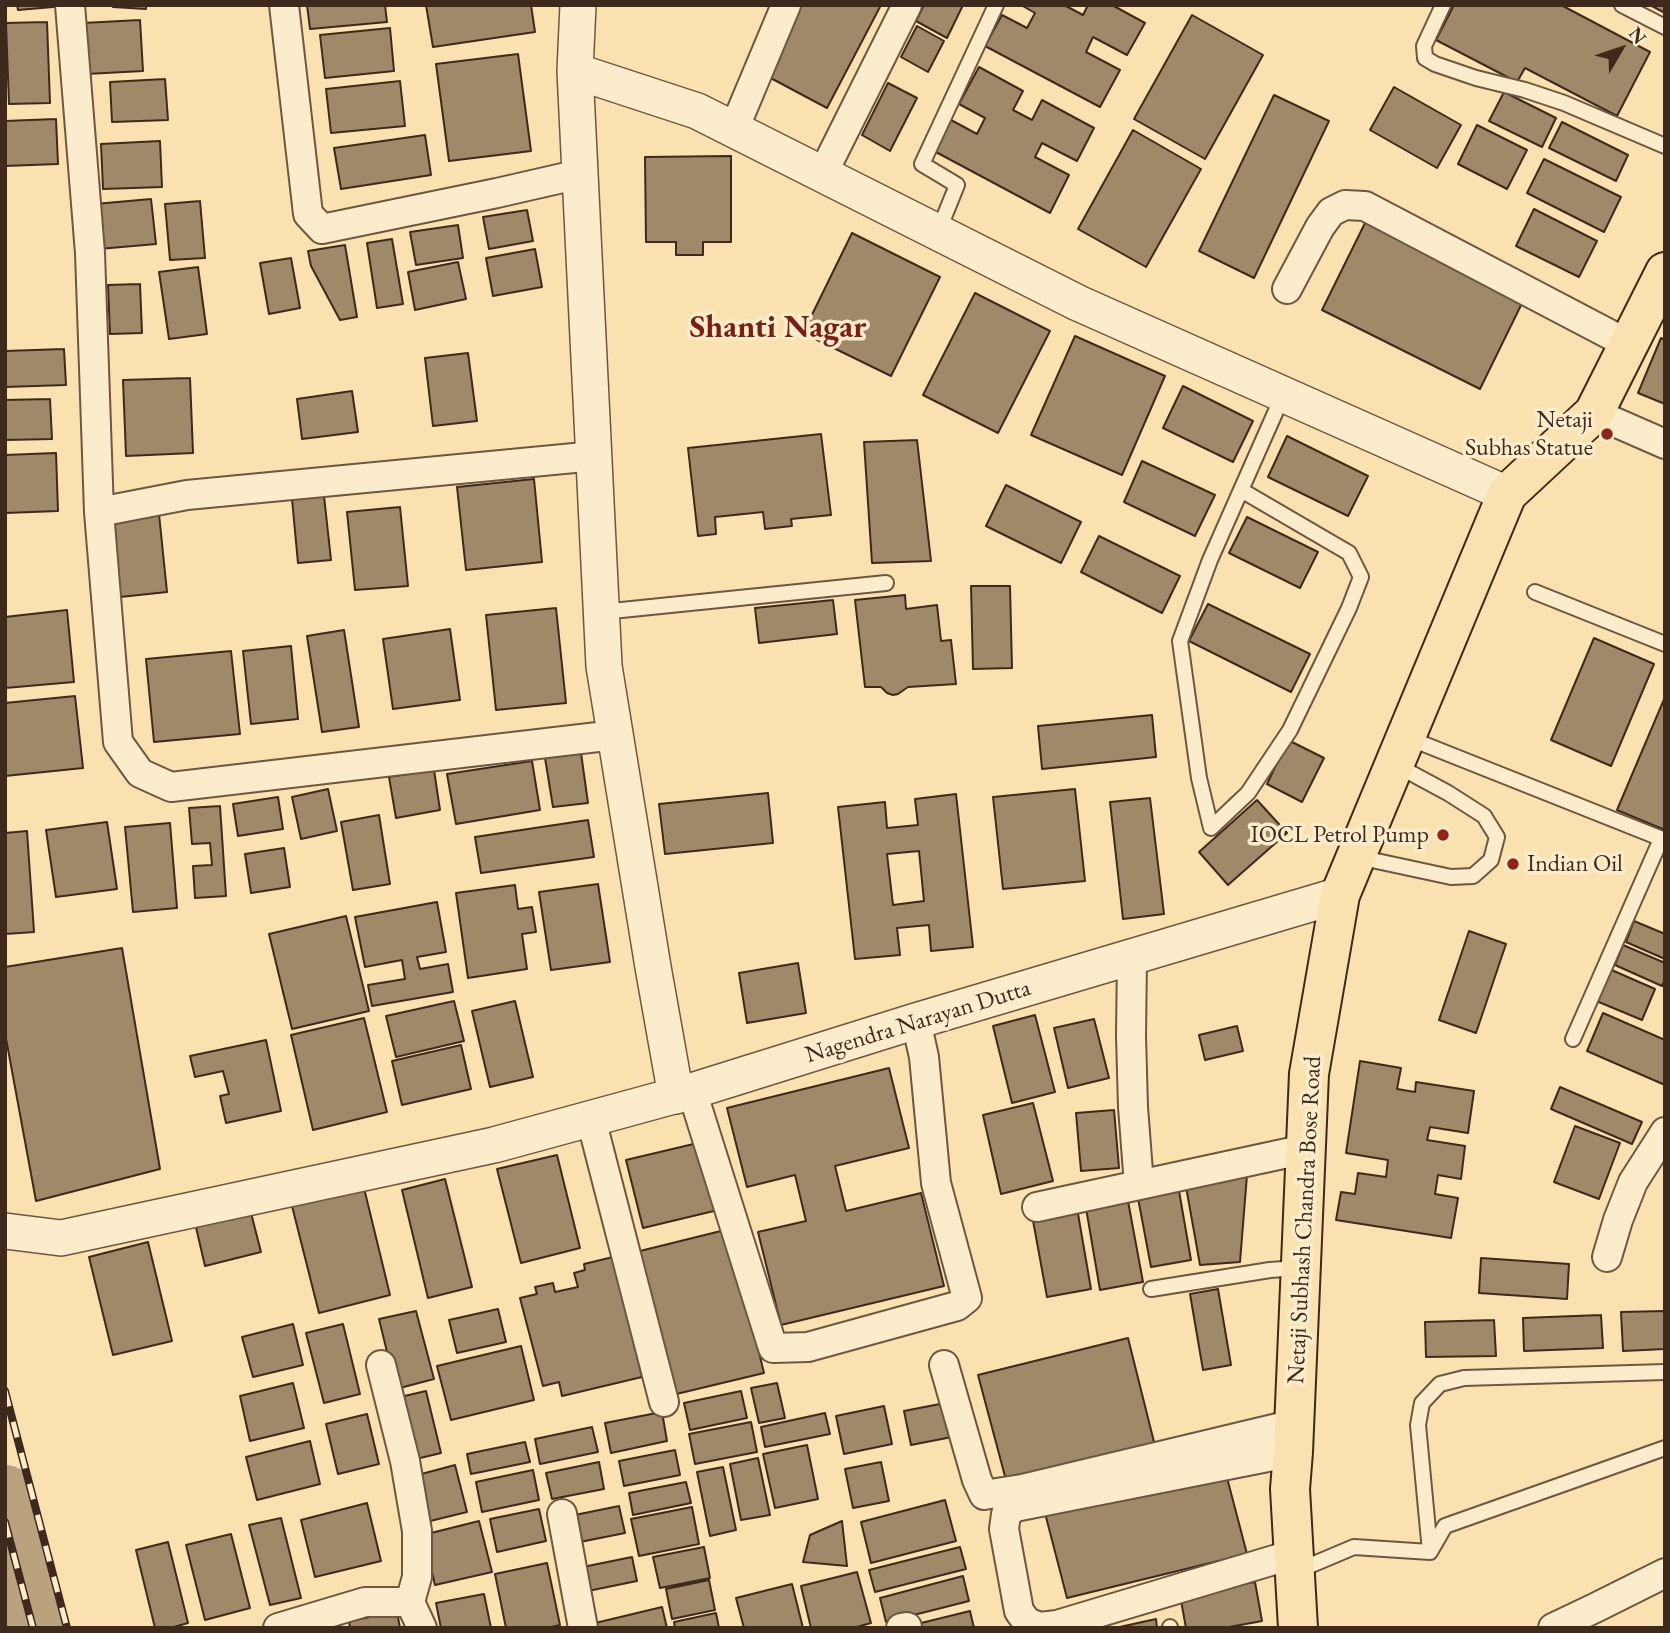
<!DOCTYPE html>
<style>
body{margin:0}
#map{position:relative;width:1670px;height:1633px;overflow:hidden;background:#fae1b0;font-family:"EB Garamond",serif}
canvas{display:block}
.frame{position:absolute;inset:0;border:7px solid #3f291d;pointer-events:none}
.north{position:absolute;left:1586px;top:14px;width:70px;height:70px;-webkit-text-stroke:5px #fceccc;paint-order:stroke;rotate:51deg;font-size:19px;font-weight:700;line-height:28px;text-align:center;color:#3f291d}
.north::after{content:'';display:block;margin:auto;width:24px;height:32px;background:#3f291d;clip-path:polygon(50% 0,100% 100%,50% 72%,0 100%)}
</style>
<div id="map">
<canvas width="1670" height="1633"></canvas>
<div class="frame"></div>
<div class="north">N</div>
</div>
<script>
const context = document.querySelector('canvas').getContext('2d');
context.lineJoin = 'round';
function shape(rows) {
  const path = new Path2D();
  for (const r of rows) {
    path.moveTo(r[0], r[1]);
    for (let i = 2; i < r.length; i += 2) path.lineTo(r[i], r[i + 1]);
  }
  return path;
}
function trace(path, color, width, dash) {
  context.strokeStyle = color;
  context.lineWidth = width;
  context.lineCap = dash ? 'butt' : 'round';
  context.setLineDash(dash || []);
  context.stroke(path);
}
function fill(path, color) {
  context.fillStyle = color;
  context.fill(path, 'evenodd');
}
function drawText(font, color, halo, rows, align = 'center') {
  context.font = font + ' "EB Garamond",serif';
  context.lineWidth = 7;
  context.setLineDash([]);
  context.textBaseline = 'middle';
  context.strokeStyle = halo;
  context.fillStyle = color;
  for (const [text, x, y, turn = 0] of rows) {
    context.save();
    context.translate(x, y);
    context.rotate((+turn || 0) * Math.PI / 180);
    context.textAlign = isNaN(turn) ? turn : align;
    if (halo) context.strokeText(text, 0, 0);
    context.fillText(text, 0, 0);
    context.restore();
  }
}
const river = shape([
 [5,1495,29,1594,39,1628]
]);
const building = shape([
 [17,5,65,5,65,6,18,10,17,5],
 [113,5,146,5,146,9,113,7,113,5],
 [307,5,385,5,387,22,310,29,307,5],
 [426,5,531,5,535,32,433,47,426,5],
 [801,5,881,5,827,108,765,75,801,5],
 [924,5,963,5,947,38,916,21,924,5],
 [1021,5,1064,5,1083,15,1088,5,1112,5,1145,23,1127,55,1093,37,1086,52,1120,70,1100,107,985,46,1002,15,1027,28,1035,13,1021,5],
 [1454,5,1561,5,1650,52,1617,116,1525,68,1517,82,1436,40,1454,5],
 [1650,5,1665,5,1665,13,1650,5],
 [1192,15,1263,55,1205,159,1134,119,1192,15],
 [140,20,143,71,86,74,83,23,140,20],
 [47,22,50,103,9,104,6,23,47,22],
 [917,26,944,41,928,72,901,57,917,26],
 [390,28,394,71,325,78,320,35,390,28],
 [518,54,531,151,449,161,436,64,518,54],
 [979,67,1023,91,1013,110,1032,120,1042,100,1094,128,1077,161,1042,143,1035,157,1069,175,1050,213,934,151,951,120,977,134,985,118,959,104,979,67],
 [165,79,168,120,112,122,110,82,165,79],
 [400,81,405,126,331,133,326,89,400,81],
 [888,83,917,98,890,151,862,135,888,83],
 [1394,87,1461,125,1437,168,1370,130,1394,87],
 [1504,92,1556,118,1542,147,1489,121,1504,92],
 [1274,95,1329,121,1254,278,1199,251,1274,95],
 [56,119,58,164,5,166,5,121,56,119],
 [1562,122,1628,155,1616,181,1549,148,1562,122],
 [1477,125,1527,150,1507,189,1458,164,1477,125],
 [1133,130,1201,169,1146,267,1078,229,1133,130],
 [425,135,431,175,341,189,334,148,425,135],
 [160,141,162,187,103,189,101,144,160,141],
 [731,156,731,242,703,242,703,255,676,255,676,242,646,242,645,157,731,156],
 [1544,159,1621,197,1604,232,1527,193,1544,159],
 [151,199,156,244,99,249,95,204,151,199],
 [200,201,205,258,170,260,165,204,200,201],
 [1534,209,1597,241,1579,277,1516,246,1534,209],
 [527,210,533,241,489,249,483,217,527,210],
 [1367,219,1525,297,1480,389,1322,310,1367,219],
 [458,225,463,258,416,265,410,232,458,225],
 [852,233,940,277,891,376,803,333,852,233],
 [392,239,403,304,377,308,367,243,392,239],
 [345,245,357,317,340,320,311,266,308,251,345,245],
 [535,249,542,287,493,296,486,258,535,249],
 [291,258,300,308,269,314,260,263,291,258],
 [458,262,466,299,415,310,408,272,458,262],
 [198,267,207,334,169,339,159,272,198,267],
 [140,284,142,333,110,334,108,285,140,284],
 [975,293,1050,331,998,433,923,395,975,293],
 [1075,336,1165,376,1122,475,1031,435,1075,336],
 [1661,338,1665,340,1665,404,1638,393,1661,338],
 [64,349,66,385,5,387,5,351,64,349],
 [468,353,477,421,433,426,425,358,468,353],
 [190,378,193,453,126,456,123,380,190,378],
 [1183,386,1253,421,1233,462,1163,428,1183,386],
 [352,391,358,432,302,439,297,399,352,391],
 [50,399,52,439,5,440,5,400,50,399],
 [821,434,831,515,791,519,792,526,765,529,763,512,715,517,716,534,698,536,688,448,821,434],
 [1287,436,1368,476,1348,516,1268,477,1287,436],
 [917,440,931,561,872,563,864,442,917,440],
 [56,453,58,511,5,513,5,455,56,453],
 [1142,461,1215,495,1195,536,1124,502,1142,461],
 [534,479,542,562,466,570,457,487,534,479],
 [1006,485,1081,522,1061,563,986,526,1006,485],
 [324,496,331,560,298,563,292,499,324,496],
 [400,507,408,586,355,590,347,512,400,507],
 [159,514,167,592,111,598,104,519,159,514],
 [1247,517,1318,552,1300,588,1229,553,1247,517],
 [1099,536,1180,576,1162,613,1081,572,1099,536],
 [971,586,1010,586,1012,668,973,669,971,586],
 [905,595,906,609,937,605,941,641,951,640,956,684,908,687,898,694,893,695,887,693,881,687,865,687,855,600,905,595],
 [833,600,837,634,759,643,755,608,833,600],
 [1208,604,1310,654,1291,692,1189,641,1208,604],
 [556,608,566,703,496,710,486,615,556,608],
 [67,610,74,682,5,688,5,617,67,610],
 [450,629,460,700,393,709,383,639,450,629],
 [344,630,359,727,322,732,307,636,344,630],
 [1594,638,1654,664,1611,766,1551,740,1594,638],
 [291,646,298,719,251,724,243,651,291,646],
 [231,651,240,734,154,742,146,659,231,651],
 [75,696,83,768,5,776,5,703,75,696],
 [1665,697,1665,830,1617,810,1665,697],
 [1152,715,1156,757,1042,769,1038,726,1152,715],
 [1288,740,1324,758,1302,802,1267,784,1288,740],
 [581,753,588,803,553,807,545,758,581,753],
 [532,761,540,810,456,824,447,774,532,761],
 [434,770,440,810,396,818,389,777,434,770],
 [328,789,337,831,301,839,292,797,328,789],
 [1075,789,1085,881,1003,889,993,797,1075,789],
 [768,793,773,843,665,854,659,804,768,793],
 [956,794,973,947,931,951,929,925,897,928,900,955,855,959,838,807,885,802,887,828,918,825,915,799,956,794],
 [919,851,924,901,893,905,887,854,919,851],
 [278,797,283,829,238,836,233,804,278,797],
 [1150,798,1164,914,1123,919,1110,802,1150,798],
 [1257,800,1287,833,1228,885,1199,852,1257,800],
 [220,806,226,896,195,898,193,866,212,865,210,843,192,844,189,808,220,806],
 [379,815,390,884,353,890,341,822,379,815],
 [588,820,594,857,481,873,475,837,588,820],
 [107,822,117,889,56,897,46,830,107,822],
 [170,823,177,908,133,912,125,827,170,823],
 [27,831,34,932,5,934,5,833,27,831],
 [284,848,290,887,251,893,245,854,284,848],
 [598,884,610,962,551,970,539,892,598,884],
 [515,885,518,909,532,907,536,932,522,934,527,969,468,978,456,893,515,885],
 [437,902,446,952,417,957,420,969,448,964,453,992,372,1006,368,985,405,979,402,960,365,967,355,917,437,902],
 [346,916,369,1011,292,1029,269,934,346,916],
 [1634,921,1665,934,1665,959,1626,942,1634,921],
 [1469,931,1506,944,1476,1033,1439,1020,1469,931],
 [1623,945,1665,963,1665,979,1662,986,1615,965,1623,945],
 [122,948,160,1169,36,1201,5,1033,5,967,122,948],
 [798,963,806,1013,747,1023,739,973,798,963],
 [1607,968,1655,989,1642,1020,1594,1000,1607,968],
 [454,1001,464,1041,396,1057,386,1016,454,1001],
 [515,1001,533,1077,490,1087,472,1011,515,1001],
 [1603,1013,1665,1040,1665,1085,1587,1051,1603,1013],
 [1035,1015,1055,1092,1012,1103,993,1026,1035,1015],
 [364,1018,387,1112,313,1130,291,1035,364,1018],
 [1094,1019,1109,1078,1068,1088,1054,1028,1094,1019],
 [1237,1026,1243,1051,1205,1060,1199,1035,1237,1026],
 [266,1040,281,1111,226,1123,220,1096,229,1094,223,1071,195,1077,190,1056,266,1040],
 [461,1045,471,1089,402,1105,392,1061,461,1045],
 [1360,1061,1401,1068,1397,1089,1415,1092,1416,1082,1474,1091,1468,1133,1430,1127,1427,1140,1465,1146,1461,1179,1438,1175,1435,1194,1458,1198,1451,1238,1336,1220,1341,1192,1355,1194,1358,1173,1386,1177,1388,1160,1346,1153,1360,1061],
 [889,1068,909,1148,835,1166,846,1211,921,1193,944,1286,781,1325,758,1232,806,1221,795,1175,747,1187,727,1108,889,1068],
 [1560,1087,1642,1122,1632,1144,1551,1109,1560,1087],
 [1033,1103,1053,1181,1001,1194,983,1115,1033,1103],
 [1114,1110,1119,1168,1081,1171,1076,1113,1114,1110],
 [1575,1126,1620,1143,1599,1199,1554,1182,1575,1126],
 [702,1142,718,1210,643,1228,626,1160,702,1142],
 [557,1155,580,1248,521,1263,497,1169,557,1155],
 [1247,1175,1240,1262,1200,1265,1185,1181,1247,1175],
 [445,1179,472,1287,428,1298,402,1190,445,1179],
 [364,1188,390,1295,319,1313,292,1206,364,1188],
 [1179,1191,1191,1260,1151,1267,1138,1198,1179,1191],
 [1128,1201,1143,1282,1100,1290,1086,1208,1128,1201],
 [1077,1208,1091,1289,1047,1297,1032,1215,1077,1208],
 [250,1209,261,1252,205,1266,195,1223,250,1209],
 [729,1229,764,1373,668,1396,632,1253,729,1229],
 [148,1242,172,1341,113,1355,89,1257,148,1242],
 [613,1257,642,1377,562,1396,559,1382,543,1386,520,1298,537,1294,535,1287,553,1283,555,1292,578,1287,574,1273,585,1270,584,1264,613,1257],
 [1481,1258,1569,1264,1567,1299,1479,1293,1481,1258],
 [1218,1289,1231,1365,1203,1370,1190,1294,1218,1289],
 [498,1309,506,1342,457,1353,449,1320,498,1309],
 [416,1311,434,1379,396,1389,379,1319,416,1311],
 [1665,1311,1665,1349,1623,1351,1621,1312,1665,1311],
 [1601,1315,1603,1348,1524,1351,1523,1318,1601,1315],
 [1494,1320,1496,1356,1426,1357,1425,1322,1494,1320],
 [293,1324,303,1365,253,1377,242,1337,293,1324],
 [343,1324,360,1394,324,1403,306,1333,343,1324],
 [1128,1338,1155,1446,1006,1480,978,1375,1128,1338],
 [521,1346,534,1400,451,1420,437,1366,521,1346],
 [293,1383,304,1428,250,1441,240,1396,293,1383],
 [777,1383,785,1418,759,1423,751,1388,777,1383],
 [426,1391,441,1453,412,1460,396,1398,426,1391],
 [741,1391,747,1418,690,1430,684,1403,741,1391],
 [950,1402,957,1436,911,1445,904,1411,950,1402],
 [884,1406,892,1444,844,1454,836,1416,884,1406],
 [662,1412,667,1441,611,1453,605,1423,662,1412],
 [825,1413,830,1434,765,1447,761,1427,825,1413],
 [367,1414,379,1464,338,1474,326,1424,367,1414],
 [751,1422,757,1452,695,1464,689,1434,751,1422],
 [592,1427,598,1452,540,1464,535,1439,592,1427],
 [310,1441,320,1484,257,1500,246,1457,310,1441],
 [525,1442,530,1462,471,1474,467,1454,525,1442],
 [807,1445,818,1499,775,1508,763,1454,807,1445],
 [675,1450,680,1475,624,1486,619,1461,675,1450],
 [758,1458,770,1515,741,1520,730,1464,758,1458],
 [599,1462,604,1489,552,1499,546,1473,599,1462],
 [881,1462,889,1501,853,1508,845,1469,881,1462],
 [455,1465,467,1512,422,1523,414,1476,455,1465],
 [723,1467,736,1530,710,1536,697,1472,723,1467],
 [533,1470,539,1500,482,1512,476,1482,533,1470],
 [1225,1470,1247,1554,1067,1598,1045,1513,1225,1470],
 [686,1482,691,1503,633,1515,629,1493,686,1482],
 [945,1500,956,1541,871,1563,861,1522,945,1500],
 [367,1503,381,1561,315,1577,301,1520,367,1503],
 [619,1506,625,1533,575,1543,570,1516,619,1506],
 [692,1507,699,1544,639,1556,631,1519,692,1507],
 [539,1509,546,1541,497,1552,490,1519,539,1509],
 [281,1518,301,1598,270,1605,249,1525,281,1518],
 [479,1521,492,1572,435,1585,423,1535,479,1521],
 [842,1521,847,1566,803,1562,810,1535,842,1521],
 [231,1534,250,1608,205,1620,186,1545,231,1534],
 [168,1542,188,1623,170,1628,155,1628,136,1550,168,1542],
 [704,1547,710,1578,660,1588,653,1557,704,1547],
 [960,1547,966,1569,875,1592,869,1570,960,1547],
 [632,1557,637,1581,583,1592,578,1568,632,1557],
 [547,1563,560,1625,547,1628,506,1628,495,1574,547,1563],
 [857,1572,871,1623,853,1628,811,1628,801,1586,857,1572],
 [963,1576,969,1601,886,1622,880,1598,963,1576],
 [709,1580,715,1610,672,1619,666,1589,709,1580],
 [1255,1582,1262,1621,1224,1628,1186,1628,1180,1595,1255,1582],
 [792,1584,803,1628,744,1628,736,1598,792,1584],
 [484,1594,491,1628,441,1628,436,1603,484,1594],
 [662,1607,667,1628,588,1628,587,1625,662,1607],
 [970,1611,974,1628,913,1628,913,1625,970,1611],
 [397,1612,400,1628,350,1628,349,1621,397,1612],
 [716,1613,719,1628,675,1628,674,1622,716,1613],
 [1156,1619,1157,1628,1115,1628,1156,1619]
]);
const service = shape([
 [1443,5,1424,46,1425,58,1435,64,1476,78,1525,90,1564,103,1665,146],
 [1622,5,1665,27],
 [938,232,957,185,922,164,996,5],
 [1241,490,1349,553,1361,577,1349,608,1290,730,1248,793,1211,828,1199,778,1180,641,1210,560,1283,395],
 [1535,592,1665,644],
 [602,612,886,583],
 [1406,737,1665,840],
 [1358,857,1451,877,1473,876,1491,860,1497,837,1484,816,1448,793,1396,765],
 [1573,1039,1661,839],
 [1151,1289,1270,1270,1299,1268],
 [1430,1551,1418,1425,1422,1403,1440,1384,1464,1378,1665,1372],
 [1297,1571,1354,1547,1430,1552,1445,1526,1665,1448],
 [1170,1627,1170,1628]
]);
const minor = shape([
 [70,5,90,253,99,512,118,742,140,773,171,787,615,735],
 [284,5,308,214,322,229,497,193,580,174],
 [734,129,786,5],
 [822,175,907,5],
 [1287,289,1320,227,1331,212,1345,205,1365,206,1628,344],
 [1594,413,1665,444],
 [99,512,187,495,595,456],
 [1132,957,1131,1036,1133,1107,1139,1185],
 [692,1091,773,1348,808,1347,957,1306,967,1298,936,1183,924,1057,916,1021],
 [591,1119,664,1402],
 [1037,1207,1306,1149],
 [1607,1257,1618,1220,1633,1182,1665,1132],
 [381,1365,405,1461,417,1531,417,1577,410,1602],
 [944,1365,977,1480,984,1495,1022,1489,1294,1424],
 [1293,1452,1015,1507,1006,1514,1004,1529,1019,1611,1027,1622,1040,1627,1057,1625,1294,1554],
 [562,1514,583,1628],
 [278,1628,365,1602,410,1602,422,1628],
 [901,1628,907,1627,907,1628],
 [1553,1628,1595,1608,1665,1573]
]);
const tertiary = shape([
 [578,5,575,71,604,666,653,967,676,1096],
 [575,71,697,111,1078,303,1507,494],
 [5,1231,61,1238,494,1145,692,1091,916,1021,1340,895]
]);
const primary = shape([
 [1298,1628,1290,1489,1293,1452,1309,1074,1340,895,1507,494,1594,413,1665,272]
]);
const rail = shape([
 [5,1391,67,1628],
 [5,1522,33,1628]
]);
const markers = [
 [1607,434,7,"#8f2418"],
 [1443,835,7,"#8f2418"],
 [1513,864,7,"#8f2418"]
];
const poiNames = [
 ["Netaji",1593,420],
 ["Subhas Statue",1593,448],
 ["IOCL Petrol Pump",1429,835],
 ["Indian Oil",1527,864,"left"]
];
const streetNames = [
 ["Nagendra Narayan Dutta",918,1022,-17],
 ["Netaji Subhash Chandra Bose Road",1305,1220,-87]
];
const districtNames = [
 ["Shanti Nagar",778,328]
];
trace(river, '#baa27e', 60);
fill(building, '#a08969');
trace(building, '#3f291d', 2);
trace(service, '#6e5742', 18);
trace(minor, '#6e5742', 32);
trace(tertiary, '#6e5742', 38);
trace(primary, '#3f291d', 42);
trace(service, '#fceccc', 14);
trace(minor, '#fceccc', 28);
trace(tertiary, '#fceccc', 35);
trace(primary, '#fae1b0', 38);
trace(rail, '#3f291d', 8);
trace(rail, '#fceccc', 5, [16]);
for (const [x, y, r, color] of markers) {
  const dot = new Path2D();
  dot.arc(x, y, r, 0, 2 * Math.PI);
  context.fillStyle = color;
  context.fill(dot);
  trace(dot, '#fceccc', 2.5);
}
drawText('24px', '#3f291d', '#fceccc', poiNames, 'right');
drawText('24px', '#3f291d', '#fceccc', streetNames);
drawText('bold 32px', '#7a1f14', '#fceccc', districtNames);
</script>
